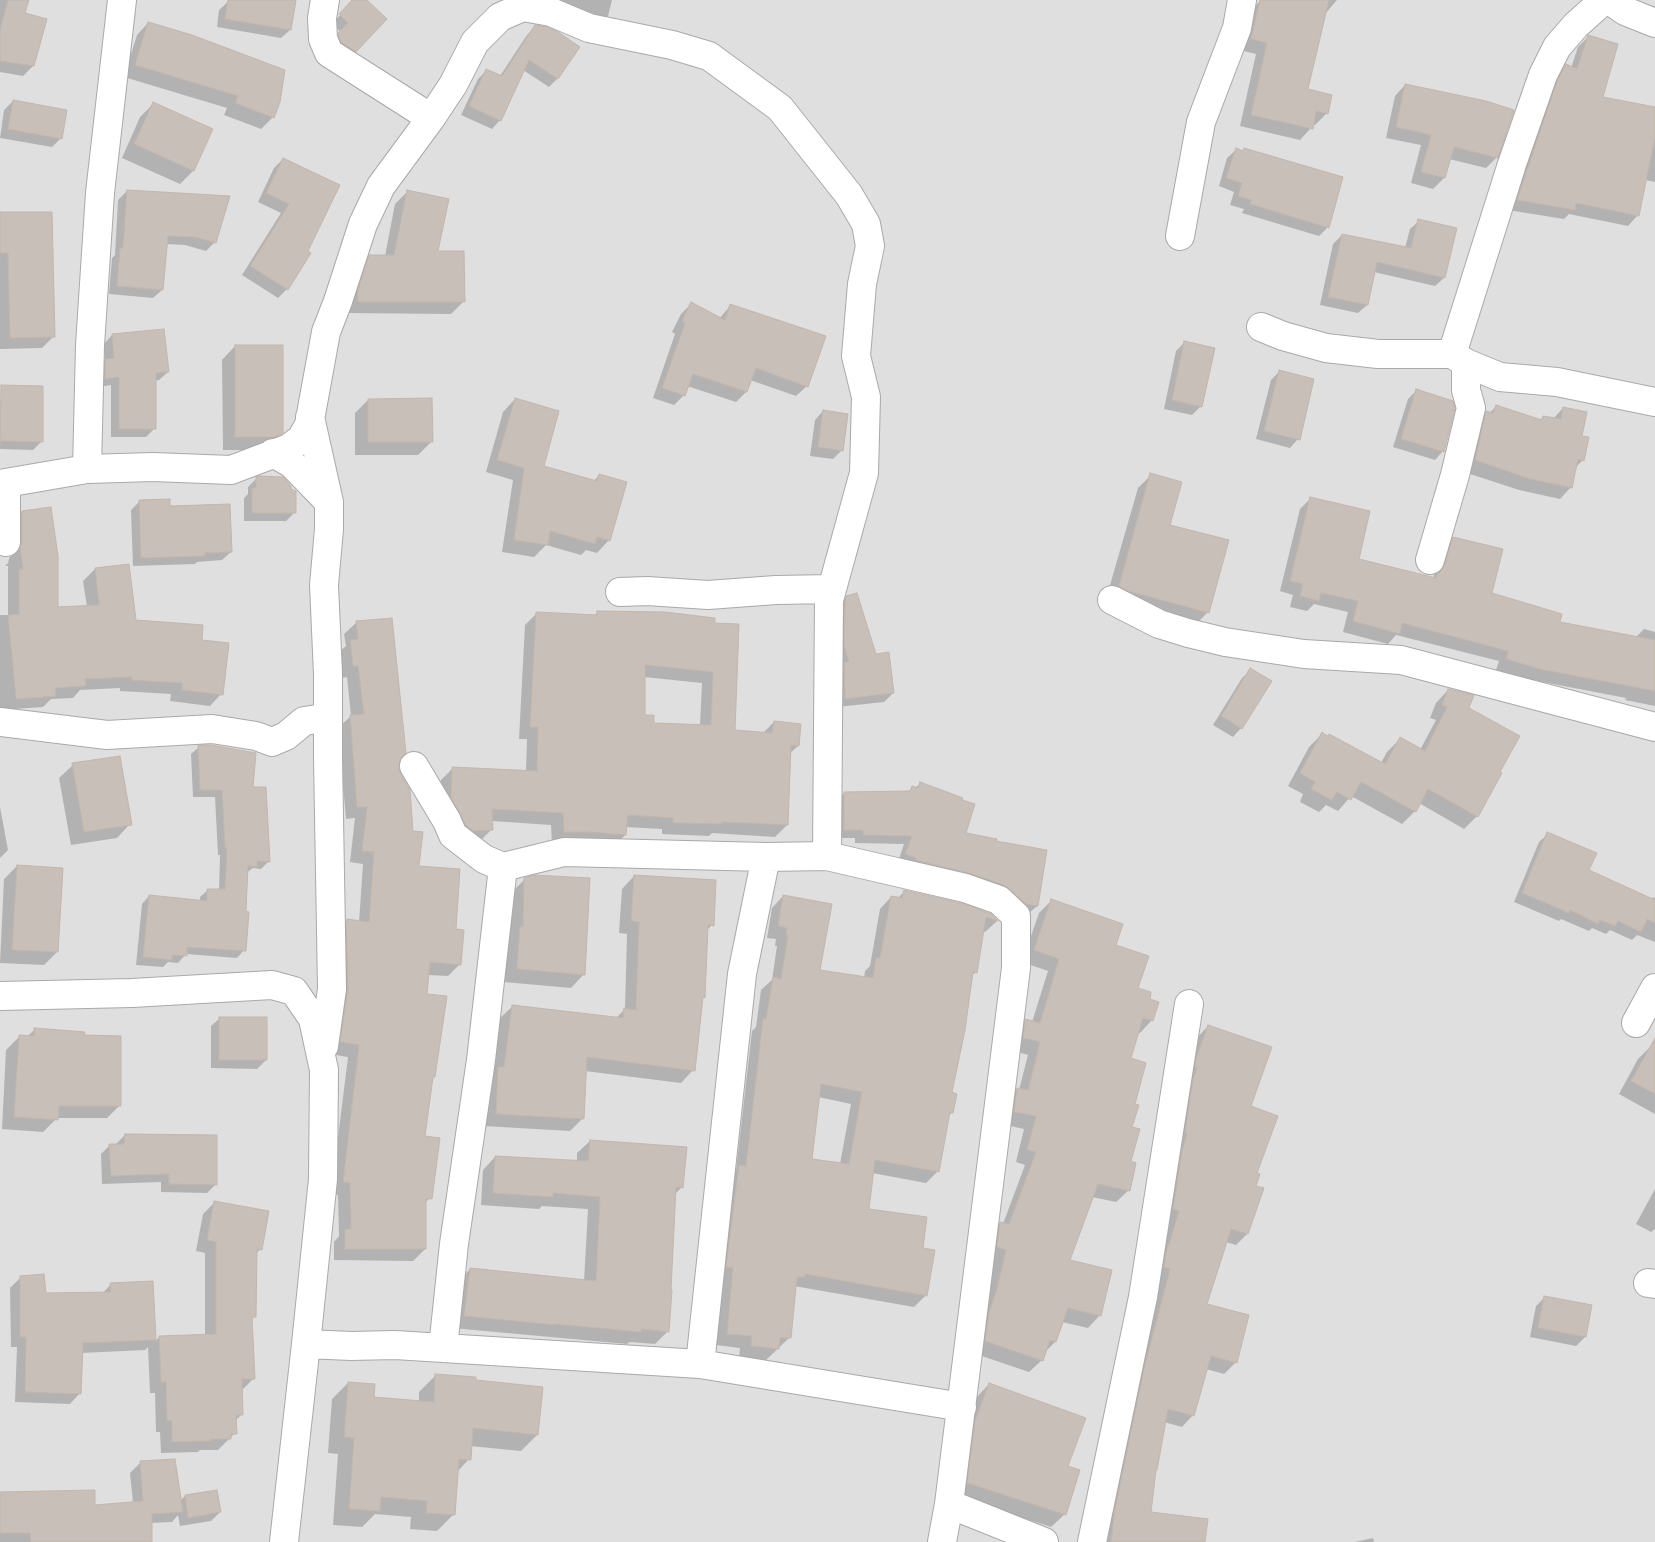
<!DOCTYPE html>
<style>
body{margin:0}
canvas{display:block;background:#f2efe9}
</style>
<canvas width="1655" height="1542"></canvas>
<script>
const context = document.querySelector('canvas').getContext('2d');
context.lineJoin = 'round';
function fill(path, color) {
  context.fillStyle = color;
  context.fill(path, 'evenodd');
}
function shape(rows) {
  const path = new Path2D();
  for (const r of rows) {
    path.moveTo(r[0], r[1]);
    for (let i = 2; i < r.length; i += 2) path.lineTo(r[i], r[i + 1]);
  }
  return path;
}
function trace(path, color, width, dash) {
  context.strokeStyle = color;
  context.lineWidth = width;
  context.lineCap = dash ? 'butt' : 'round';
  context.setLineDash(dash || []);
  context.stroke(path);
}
const residential = shape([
 [0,0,1655,0,1655,1542,0,1542]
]);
const shadow = shape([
 [0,0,27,0,23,14,33,66,23,76,0,72],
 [230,0,294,0,290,30,281,38,217,27,219,10],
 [354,0,365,0,355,51,347,60,330,43,341,32,332,24],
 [542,0,612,0,608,16,600,24],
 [1261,0,1337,0,1325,14,1306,90,1327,113,1315,125,1312,124,1311,128,1300,140,1240,126,1256,54,1240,50,1249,12],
 [148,23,273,117,261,129,224,115,227,108,124,77,137,35],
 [536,26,578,47,557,79,549,87,523,70,500,120,492,129,461,115,478,79,487,70,500,76,527,35],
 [1588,37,1601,98,1655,108,1655,182,1645,180,1638,215,1628,226,1569,214,1564,219,1508,210,1556,76,1566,66,1571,68,1578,47],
 [1405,85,1497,157,1486,168,1449,159,1444,178,1433,189,1411,183,1421,145,1386,138,1395,96],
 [13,101,61,138,52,147,0,138,4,110],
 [153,104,212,130,193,171,180,184,122,158,140,117],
 [1236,150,1242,152,1244,150,1328,227,1319,236,1242,213,1244,209,1230,205,1234,192,1219,186,1227,158],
 [283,159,306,252,287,289,278,298,242,275,281,213,258,202,274,168],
 [127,191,215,242,206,251,185,245,166,244,162,290,153,298,109,294,112,258,115,255,118,200],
 [407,192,463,302,451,314,347,313,358,268,370,256,385,256,395,204],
 [0,214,53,337,42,348,0,349],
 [1419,221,1455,229,1444,278,1435,286,1374,272,1367,305,1358,313,1320,305,1333,244,1342,235,1405,248,1410,229],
 [691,304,719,319,730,306,807,386,796,396,750,380,746,392,736,402,687,386,684,395,674,405,653,398,675,334,672,332,681,314],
 [112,335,168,372,159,380,155,381,154,429,146,437,111,437,111,385,97,387,97,369,105,361,104,344],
 [1185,342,1201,406,1192,415,1164,409,1176,351],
 [235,346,282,433,268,446,259,450,223,450,222,360],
 [1279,372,1298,439,1290,448,1256,439,1271,380],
 [1,387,42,441,33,450,0,449],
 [1416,391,1443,451,1435,460,1393,447,1408,399],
 [515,399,542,466,594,481,599,475,609,540,597,553,586,550,581,555,546,545,534,557,502,552,513,480,486,472,503,412],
 [368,400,431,442,418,455,355,455,355,413],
 [1496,407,1539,421,1543,417,1553,419,1563,408,1581,437,1583,460,1575,468,1571,487,1560,499,1519,490,1464,472,1475,424,1487,412,1489,413],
 [823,411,842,450,833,459,810,456,815,420],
 [1151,475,1168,525,1208,612,1195,625,1106,599,1138,488],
 [257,478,295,512,286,521,244,521,244,498,248,494,248,487],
 [1311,498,1357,560,1433,579,1443,549,1454,538,1491,594,1558,623,1635,638,1644,629,1655,632,1655,706,1625,700,1626,698,1527,679,1496,670,1499,661,1396,635,1388,644,1343,632,1348,612,1314,604,1307,611,1290,607,1293,595,1280,591,1300,509],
 [140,501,169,508,231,552,222,560,197,562,195,564,133,566,131,510],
 [22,512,56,608,87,607,83,581,95,569,128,565,135,622,201,641,221,694,210,706,170,701,171,694,120,691,120,688,80,690,73,698,51,699,43,707,0,710,0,615,8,615,8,566,5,566,8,563,10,555,10,524],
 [847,597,893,693,884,702,837,707,838,606],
 [598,612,714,619,733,731,763,733,774,722,798,746,789,754,787,825,775,837,712,833,709,836,662,834,662,829,625,827,625,835,613,847,552,844,551,825,492,821,492,829,480,841,440,810,441,780,453,768,526,771,527,739,519,739,525,625,537,613,594,616],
 [644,677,702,683,700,726,653,724,644,716],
 [391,619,399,758,397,767,412,832,417,867,454,930,460,964,448,976,428,975,426,995,431,1078,424,1137,430,1198,424,1204,425,1249,413,1261,334,1260,334,1242,339,1236,338,1195,331,1194,348,1057,329,1054,336,933,347,921,359,922,363,864,350,862,355,818,346,819,338,728,351,716,347,677,341,678,338,653,346,646,344,634,356,623],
 [1251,670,1241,728,1233,737,1213,725,1242,678],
 [1448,690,1467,708,1477,816,1464,829,1419,803,1415,811,1402,824,1351,796,1338,811,1326,805,1319,812,1300,802,1303,794,1288,786,1309,747,1322,734,1381,763,1387,752,1400,739,1420,750,1436,720,1430,718,1436,703],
 [199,747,252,788,269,861,261,869,253,868,246,873,244,950,237,958,186,954,178,963,168,962,163,967,136,965,142,904,149,896,200,901,200,897,208,890,219,890,220,855,218,855,215,797,193,797,191,754],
 [73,765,130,824,117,838,71,845,59,778],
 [921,783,965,833,995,842,1037,906,1028,914,898,862,904,844,855,843,855,838,836,838,836,802,844,793,907,793,913,787,915,788],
 [0,807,8,850,0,858],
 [1548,834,1588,871,1651,900,1653,897,1655,898,1655,942,1637,935,1632,940,1610,930,1606,934,1592,928,1589,931,1561,919,1559,921,1514,902,1539,842],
 [17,866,57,952,44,965,0,963,4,879],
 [634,876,712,925,706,931,703,997,702,999,693,1070,681,1083,585,1071,583,1118,570,1131,484,1126,486,1081,493,1074,500,1018,513,1006,615,1019,625,1009,627,934,619,933,622,889],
 [525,879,584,974,571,988,504,982,508,941,510,938,512,892],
 [905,891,990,915,997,921,985,932,982,931,976,972,971,976,950,1093,952,1112,949,1116,938,1171,926,1183,872,1173,867,1210,921,1249,926,1295,914,1307,794,1286,789,1338,766,1360,739,1357,740,1348,716,1345,722,1279,728,1178,736,1171,752,1031,756,1027,761,990,772,980,777,946,775,946,776,939,767,938,772,908,783,896,819,972,864,978,865,971,870,966,880,909,891,897,898,898],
 [818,1097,851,1104,840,1164,811,1161],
 [1052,900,1115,945,1136,989,1148,1000,1152,1020,1140,1033,1137,1032,1129,1059,1134,1105,1131,1128,1129,1190,1116,1202,1092,1197,1068,1261,1100,1315,1088,1328,1062,1322,1055,1342,1044,1353,1042,1360,1029,1372,973,1353,994,1262,985,1260,988,1235,1000,1223,1003,1224,1025,1165,1016,1162,1024,1129,1002,1124,1005,1101,1017,1089,1019,1090,1028,1055,1011,1050,1013,1033,1026,1020,1032,1022,1048,971,1022,962,1039,913],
 [220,1018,266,1060,257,1069,211,1068,211,1026],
 [1208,1026,1250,1106,1256,1173,1247,1234,1236,1245,1226,1242,1206,1305,1247,1316,1235,1363,1224,1374,1206,1369,1193,1415,1182,1427,1164,1422,1155,1471,1149,1513,1204,1542,1101,1542,1133,1381,1160,1281,1153,1278,1197,1038],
 [35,1029,83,1037,120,1105,107,1118,57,1118,43,1132,2,1129,6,1050,20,1036,27,1037],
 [1651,1046,1655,1048,1655,1114,1619,1094,1638,1059],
 [125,1135,216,1184,207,1193,161,1192,161,1182,102,1184,101,1154,110,1145,116,1144],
 [590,1141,682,1187,674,1195,667,1332,655,1344,630,1342,627,1344,452,1328,458,1282,470,1269,584,1281,588,1209,542,1206,539,1209,481,1205,483,1170,495,1157,577,1162,577,1153],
 [1655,1189,1655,1229,1651,1232,1636,1224],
 [215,1202,261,1249,255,1254,255,1316,251,1320,254,1378,242,1390,242,1414,235,1421,235,1433,218,1450,200,1450,198,1452,161,1453,160,1432,156,1432,155,1393,150,1393,148,1347,145,1350,81,1353,80,1393,70,1404,15,1402,17,1347,11,1347,10,1288,20,1278,45,1294,102,1294,111,1284,152,1282,155,1341,160,1337,205,1335,205,1253,196,1251,203,1214],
 [1545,1297,1591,1306,1585,1337,1576,1346,1530,1337,1536,1306],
 [436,1375,537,1435,521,1451,470,1446,469,1459,457,1472,454,1514,437,1531,410,1529,411,1517,375,1514,362,1527,333,1525,338,1454,328,1453,332,1399,348,1383,373,1398,419,1402,419,1392],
 [989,1384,1066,1467,1065,1514,1051,1527,955,1496,976,1398],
 [141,1462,180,1501,185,1496,220,1512,211,1521,180,1526,178,1515,172,1522,150,1523,96,1542,0,1542,0,1493,94,1506,133,1503,130,1473],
 [1373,1538,1374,1542,1355,1542]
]);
const building = shape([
 [8,0,29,0,25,13,47,19,34,66,0,61,0,30,8,0],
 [228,0,296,0,291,30,225,19,228,0],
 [352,0,367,0,387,19,356,52,341,42,338,35,338,33,348,23,339,14,352,0],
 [1260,0,1329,0,1308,89,1332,95,1328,114,1316,111,1313,129,1251,115,1267,43,1251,39,1260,0],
 [148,22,192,35,285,70,280,102,274,118,235,103,238,96,135,65,148,22],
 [535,25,547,27,558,32,580,47,558,79,529,60,501,121,469,106,486,69,502,76,535,25],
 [1588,35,1618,44,1603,97,1655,107,1655,137,1639,216,1576,203,1575,210,1517,200,1557,81,1566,64,1577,69,1588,35],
 [1405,84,1486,101,1514,110,1498,158,1454,147,1445,178,1421,172,1431,135,1396,127,1405,84],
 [13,100,67,110,62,139,8,129,13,100],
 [153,102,213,129,194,171,134,144,153,102],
 [1236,148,1243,151,1244,148,1343,177,1329,228,1250,204,1251,200,1238,196,1242,183,1226,178,1236,148],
 [283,158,340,185,308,251,311,253,288,290,250,266,289,204,266,193,283,158],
 [127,190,230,196,216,243,195,237,168,236,163,290,117,286,120,248,123,248,127,190],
 [407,190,449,199,438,251,464,251,465,302,358,302,358,289,369,255,394,255,407,190],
 [0,212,52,212,55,337,10,338,8,253,0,253,0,212],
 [1418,219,1457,228,1445,278,1377,262,1368,305,1328,297,1342,234,1411,248,1418,219],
 [691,302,725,320,730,304,826,336,808,387,756,368,747,392,693,374,685,396,662,388,685,323,682,321,691,302],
 [164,329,169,372,156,373,156,429,119,429,119,377,105,379,105,359,114,358,112,334,164,329],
 [1184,341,1215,348,1202,407,1172,400,1184,341],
 [235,345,283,345,283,433,281,434,274,437,235,437,235,345],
 [1279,370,1314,379,1300,440,1264,431,1279,370],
 [1,385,43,386,43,442,0,441,1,385],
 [1416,389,1453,401,1455,408,1444,452,1401,439,1416,389],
 [432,398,433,442,368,442,368,399,432,398],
 [515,398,559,411,544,466,597,481,599,474,627,482,610,541,597,537,595,544,550,531,548,545,514,540,524,468,497,460,515,398],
 [1496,405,1542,420,1543,416,1561,419,1563,407,1587,412,1582,436,1589,437,1584,461,1578,459,1572,488,1530,479,1475,460,1486,411,1493,413,1496,405],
 [823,410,848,414,843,451,818,447,823,410],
 [1150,473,1182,482,1170,525,1229,540,1209,613,1128,591,1119,586,1150,473],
 [258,476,283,477,291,486,291,489,296,491,296,513,252,513,252,488,256,488,256,477,258,476],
 [1310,497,1370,511,1359,559,1436,578,1437,574,1441,571,1445,564,1453,537,1503,549,1492,593,1562,614,1560,622,1655,640,1655,691,1539,669,1506,659,1508,651,1402,623,1400,634,1353,621,1358,601,1321,593,1319,601,1300,596,1303,584,1290,581,1310,497],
 [170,499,170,506,230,504,232,552,205,553,205,556,141,558,139,500,170,499],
 [51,507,58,556,58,607,99,605,95,568,129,564,136,620,203,625,202,640,229,643,223,695,182,690,182,683,131,680,132,677,85,679,86,686,55,688,56,696,16,699,8,615,19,614,19,569,23,569,20,548,22,542,22,511,51,507],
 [857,593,876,654,889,652,894,693,845,699,844,662,849,662,844,646,845,602,846,596,857,593],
 [597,611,665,612,715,618,715,623,739,624,735,730,772,733,774,721,801,724,799,746,791,745,788,825,722,822,722,824,673,823,673,818,628,815,626,835,591,832,564,832,563,813,492,809,493,830,473,831,466,825,451,798,452,767,537,771,538,727,530,727,536,612,597,615,597,611],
 [645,665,713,672,711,725,654,723,654,715,645,715,645,665],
 [392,618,406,753,400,759,398,767,401,774,410,790,413,831,423,832,419,866,460,869,456,929,464,930,461,965,430,962,427,994,447,996,435,1077,433,1077,425,1136,440,1138,432,1199,426,1198,426,1249,345,1249,345,1229,351,1229,350,1183,343,1182,359,1045,340,1042,348,989,346,923,347,919,369,922,374,852,362,851,367,807,357,807,350,715,364,714,358,666,353,666,350,640,358,639,356,621,392,618],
 [1250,668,1272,681,1242,729,1221,716,1250,668],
 [1448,689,1474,695,1469,708,1520,736,1500,772,1502,773,1478,817,1428,789,1416,812,1361,782,1351,800,1337,792,1332,800,1311,789,1315,782,1300,773,1322,732,1327,736,1329,734,1385,764,1400,737,1425,751,1447,707,1442,705,1448,689],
 [198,745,211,745,256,753,253,787,266,787,270,862,257,861,257,867,248,866,246,911,249,912,246,951,187,947,187,956,172,955,172,960,143,957,149,895,207,901,207,889,225,889,227,848,225,848,222,790,200,790,198,745],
 [120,756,132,825,84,832,72,763,120,756],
 [920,782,963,798,962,800,975,804,966,833,997,839,996,841,1047,850,1038,906,1026,904,1004,885,969,873,915,860,916,858,905,854,912,836,863,835,863,830,844,830,844,792,910,791,912,786,918,788,920,782],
 [1547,832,1597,853,1589,870,1655,900,1655,923,1647,919,1641,932,1618,921,1615,926,1600,920,1598,924,1570,910,1569,913,1522,893,1547,832],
 [17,865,63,868,58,952,12,950,17,865],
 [534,875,590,878,585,975,517,969,520,926,523,926,524,878,534,875],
 [634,875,716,880,714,926,708,925,705,998,703,997,695,1071,587,1057,584,1119,496,1114,498,1067,504,1067,512,1005,623,1018,624,1008,636,1010,639,922,631,921,634,875],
 [904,890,961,903,991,914,998,921,986,917,977,973,973,972,965,1030,952,1092,957,1094,953,1113,950,1112,939,1172,875,1160,869,1209,927,1217,923,1248,935,1250,927,1296,805,1274,805,1277,797,1277,791,1338,780,1338,779,1349,751,1346,752,1336,727,1334,733,1268,726,1267,739,1165,746,1166,763,1018,766,1019,773,977,781,979,788,935,786,935,787,928,778,926,783,895,832,904,820,970,873,978,876,958,880,958,891,896,902,898,904,890],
 [821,1084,862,1092,849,1164,812,1159,821,1084],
 [1051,899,1123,924,1116,945,1149,956,1138,988,1151,992,1150,999,1159,1002,1153,1021,1143,1018,1131,1058,1146,1063,1135,1104,1139,1105,1132,1127,1140,1129,1131,1161,1136,1163,1130,1191,1098,1184,1070,1260,1112,1270,1101,1316,1068,1308,1056,1342,1050,1340,1043,1361,985,1341,989,1313,997,1289,1006,1250,997,1247,1000,1222,1009,1224,1036,1152,1027,1150,1036,1116,1014,1112,1017,1088,1028,1090,1040,1042,1023,1038,1025,1019,1040,1023,1059,959,1034,950,1051,899],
 [219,1017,267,1017,267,1060,219,1060,219,1017],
 [1208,1025,1272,1047,1251,1106,1278,1116,1257,1173,1260,1174,1256,1186,1264,1188,1248,1234,1231,1229,1207,1304,1249,1315,1237,1363,1211,1356,1194,1416,1168,1409,1157,1470,1156,1470,1151,1512,1208,1519,1205,1542,1111,1542,1115,1509,1144,1369,1170,1269,1164,1267,1166,1254,1179,1211,1173,1209,1182,1151,1187,1134,1185,1133,1193,1079,1197,1068,1195,1067,1196,1059,1208,1025],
 [34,1028,85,1032,84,1035,121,1036,121,1106,59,1106,58,1120,14,1117,19,1035,34,1036,34,1028],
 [1655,1038,1655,1094,1631,1081,1655,1038],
 [125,1134,217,1135,217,1185,169,1184,169,1174,111,1176,109,1144,124,1144,125,1134],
 [590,1140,687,1147,683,1188,676,1187,671,1290,672,1290,669,1332,641,1329,641,1332,555,1324,555,1325,464,1316,470,1268,596,1281,600,1197,553,1193,553,1197,493,1193,495,1156,588,1161,590,1140],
 [214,1201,269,1211,262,1250,257,1249,256,1317,252,1317,255,1379,242,1379,243,1415,236,1415,237,1434,231,1434,231,1439,211,1439,211,1441,172,1442,172,1421,167,1420,166,1382,161,1382,159,1336,216,1334,216,1242,207,1240,214,1201],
 [44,1274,46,1293,111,1292,110,1283,153,1281,156,1340,83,1343,81,1394,25,1392,26,1337,20,1337,20,1276,44,1274],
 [1544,1296,1592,1305,1586,1337,1538,1328,1544,1296],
 [435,1374,476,1377,476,1380,543,1387,538,1435,473,1428,471,1460,459,1459,455,1515,426,1513,427,1501,381,1497,380,1511,349,1509,354,1438,344,1437,348,1382,375,1384,374,1397,434,1402,435,1374],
 [989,1383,1086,1418,1068,1466,1080,1470,1066,1515,967,1483,975,1421,989,1383],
 [175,1459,183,1512,152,1514,152,1542,31,1542,30,1533,0,1533,0,1492,95,1490,95,1505,143,1501,140,1461,175,1459],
 [217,1490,221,1512,188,1518,185,1495,217,1490]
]);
const minor = shape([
 [325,0,322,18,323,39,329,53,431,118],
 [1609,0,1625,11,1655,23],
 [1180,236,1201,122,1237,28,1242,0],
 [1261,327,1283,336,1326,348,1378,354,1452,354,1466,363,1500,377,1557,382,1655,402],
 [1452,354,1512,164,1543,75,1557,47,1576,25,1604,0],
 [310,417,329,502,329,529,324,585,328,674,328,758,332,989,324,1046],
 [273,453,292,464,329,502],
 [87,469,90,345,100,193,122,0],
 [6,483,6,542],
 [0,484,87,469,153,467,231,470,289,448,301,439,309,425,326,332,338,301,363,224,381,186,431,118,453,85,475,42,500,17,523,7,551,12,589,28,672,45,709,56,780,108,849,195,866,224,870,246,862,284,856,356,866,397,864,473,829,600,827,856],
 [1430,560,1455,475,1471,408,1466,390,1466,363],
 [620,592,647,591,708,595,776,590,832,589],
 [1112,600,1159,624,1188,633,1225,642,1304,654,1401,660,1655,727],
 [0,722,107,735,212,729,256,736,272,742,286,736,304,721,317,719,328,721],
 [414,766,447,821,453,835,484,859,503,867,564,852,766,857,827,856,965,888,999,900,1016,916,1016,968,949,1504,942,1542],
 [0,996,132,993,272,985,294,991,313,1019,324,1070,323,1179,306,1344,284,1542],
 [1636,1023,1655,988],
 [1648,1283,1655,1284],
 [306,1344,351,1346,395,1345,700,1364,962,1407],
 [443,1348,454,1244,481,1060,503,867],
 [700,1364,742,974,766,857],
 [949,1504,1044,1542],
 [1092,1542,1143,1297,1189,1004]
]);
fill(residential, '#e0dfdf');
fill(shadow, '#0003');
fill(building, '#c7bfb8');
trace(building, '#c4b6ab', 1);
trace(minor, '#a9a9a9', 30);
trace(minor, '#fff', 28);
</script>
